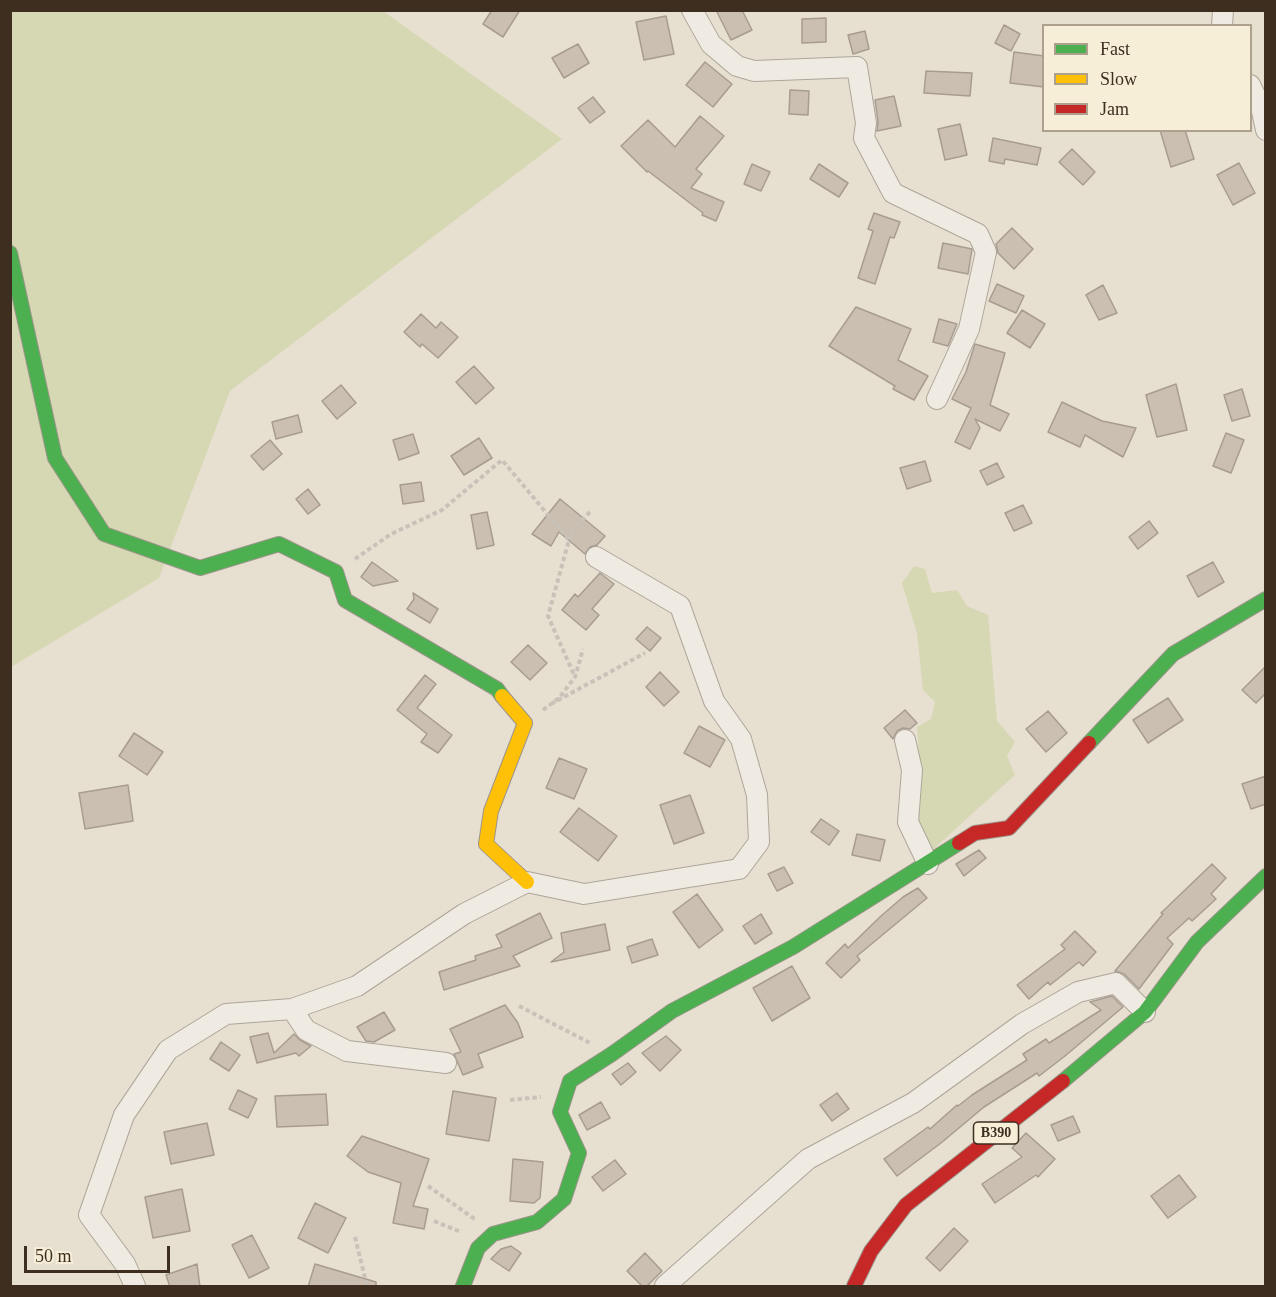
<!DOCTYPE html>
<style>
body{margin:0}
#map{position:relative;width:1276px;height:1297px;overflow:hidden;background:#e7e0d1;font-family:"Times New Roman",serif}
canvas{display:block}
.frame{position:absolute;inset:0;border:12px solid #3d2e20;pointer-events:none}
.legend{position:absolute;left:1042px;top:24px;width:210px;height:108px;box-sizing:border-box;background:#f7eed8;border:2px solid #ada18e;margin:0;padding:8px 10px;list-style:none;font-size:18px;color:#3d2e20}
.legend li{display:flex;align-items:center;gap:12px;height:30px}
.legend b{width:30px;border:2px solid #ada18e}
.scale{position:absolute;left:24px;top:1246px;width:146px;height:27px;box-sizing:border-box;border:3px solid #3d2e20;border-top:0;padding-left:8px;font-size:18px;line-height:21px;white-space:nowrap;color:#3d2e20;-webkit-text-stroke:4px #f7eed8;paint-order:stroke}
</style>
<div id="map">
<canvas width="1276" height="1297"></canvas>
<div class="frame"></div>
<ul class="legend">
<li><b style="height:8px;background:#4caf50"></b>Fast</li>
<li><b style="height:8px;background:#ffc107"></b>Slow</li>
<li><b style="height:8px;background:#c62828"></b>Jam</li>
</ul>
<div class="scale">50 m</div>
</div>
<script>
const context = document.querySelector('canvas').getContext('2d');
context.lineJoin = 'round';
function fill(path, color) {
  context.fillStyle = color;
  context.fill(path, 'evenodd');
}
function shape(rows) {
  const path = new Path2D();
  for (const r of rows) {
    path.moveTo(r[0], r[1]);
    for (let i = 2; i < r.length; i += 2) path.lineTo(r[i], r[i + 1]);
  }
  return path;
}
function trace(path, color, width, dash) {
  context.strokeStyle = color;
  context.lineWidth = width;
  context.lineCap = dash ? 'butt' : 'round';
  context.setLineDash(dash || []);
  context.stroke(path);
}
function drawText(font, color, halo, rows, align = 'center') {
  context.font = font + ' "Times New Roman",serif';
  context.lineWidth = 4.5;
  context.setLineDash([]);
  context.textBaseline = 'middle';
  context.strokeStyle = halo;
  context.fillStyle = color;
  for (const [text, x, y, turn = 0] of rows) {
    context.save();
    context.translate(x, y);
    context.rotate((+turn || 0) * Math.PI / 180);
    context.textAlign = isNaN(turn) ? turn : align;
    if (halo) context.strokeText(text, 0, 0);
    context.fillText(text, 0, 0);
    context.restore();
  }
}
const green = shape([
 [10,11,383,11,562,139,230,391,159,578,11,667],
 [914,566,925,569,932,593,957,590,967,606,988,615,997,721,1015,742,1007,756,1015,775,929,853,914,821,921,779,917,727,931,719,935,702,923,690,917,633,902,583]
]);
const building = shape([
 [492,10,520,10,503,37,483,24,492,10],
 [716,10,742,10,752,30,731,40,716,10],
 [666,16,674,54,644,60,636,22,666,16],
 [826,18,826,42,802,43,802,19,826,18],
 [1004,25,1020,34,1011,51,995,43,1004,25],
 [865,31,869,49,853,54,848,35,865,31],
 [578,44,589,63,564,78,552,58,578,44],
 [1014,52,1044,56,1044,87,1010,83,1014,52],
 [705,62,732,84,713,107,686,85,705,62],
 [926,71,972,73,970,96,924,93,926,71],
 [790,90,809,91,808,115,789,114,790,90],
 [894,96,901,126,877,131,878,121,875,100,894,96],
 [593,97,605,112,590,123,578,108,593,97],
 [700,116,724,136,696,169,702,174,691,188,724,202,716,221,702,215,703,213,648,171,647,172,621,146,648,120,675,147,700,116],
 [960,124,967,155,945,160,938,129,960,124],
 [1160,130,1185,130,1194,159,1171,167,1160,130],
 [993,138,1041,148,1037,165,1005,159,1004,164,989,161,993,138],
 [1072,149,1095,172,1083,185,1059,162,1072,149],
 [1239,163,1255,193,1233,205,1217,175,1239,163],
 [752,164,770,172,761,191,744,184,752,164],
 [819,164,848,183,839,197,810,179,819,164],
 [874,213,900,222,894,238,890,237,875,284,858,278,873,231,868,229,874,213],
 [1012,228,1033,249,1014,269,998,253,996,244,1012,228],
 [943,243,972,249,968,274,938,268,943,243],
 [997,284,1024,296,1016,313,989,301,997,284],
 [1103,285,1117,313,1099,320,1086,295,1103,285],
 [856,307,911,329,898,360,928,376,914,400,893,389,895,386,829,346,856,307],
 [1022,310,1045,324,1030,348,1007,333,1022,310],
 [421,314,436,328,441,322,458,337,438,358,422,344,420,347,404,332,421,314],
 [939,319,957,324,948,346,933,342,939,319],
 [975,344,1005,353,990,405,1009,414,1000,431,975,419,980,428,970,449,955,442,971,408,952,399,966,372,975,344],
 [474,366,494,388,476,404,456,382,474,366],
 [1176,384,1187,430,1157,437,1146,395,1176,384],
 [341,385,356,403,337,419,322,401,341,385],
 [1242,389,1250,416,1232,421,1224,395,1242,389],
 [1062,402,1102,421,1136,428,1123,457,1085,435,1080,447,1048,432,1062,402],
 [298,415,302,432,276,439,272,422,298,415],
 [1226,433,1244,440,1231,473,1213,466,1226,433],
 [413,434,419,453,399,460,393,440,413,434],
 [479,438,492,458,464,475,451,456,479,438],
 [270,440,282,454,263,470,251,456,270,440],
 [925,461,931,481,907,489,900,468,925,461],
 [997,463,1004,477,987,485,980,471,997,463],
 [421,482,424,501,403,504,400,485,421,482],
 [308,489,320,505,308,514,296,499,308,489],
 [560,499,605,536,597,545,590,547,585,554,559,532,551,546,532,534,560,499],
 [1023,505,1032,523,1014,531,1005,513,1023,505],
 [487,512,494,545,477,549,471,515,487,512],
 [1149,521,1158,533,1138,549,1129,537,1149,521],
 [372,562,398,581,373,586,361,577,372,562],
 [1213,562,1224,582,1198,597,1187,576,1213,562],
 [600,573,614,584,592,609,599,615,586,630,562,610,575,594,578,597,600,573],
 [413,593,438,609,430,623,407,609,414,599,413,593],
 [647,627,661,638,650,651,636,639,647,627],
 [528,645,547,663,530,680,511,662,528,645],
 [1266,666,1266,693,1256,703,1242,690,1266,666],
 [660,672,679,692,664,706,646,687,660,672],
 [425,675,436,684,417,708,452,735,438,753,421,742,427,734,397,710,425,675],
 [1168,698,1183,720,1148,743,1133,720,1168,698],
 [905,710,917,723,910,729,903,728,897,731,893,739,884,728,905,710],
 [1048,711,1067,733,1046,752,1026,729,1048,711],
 [699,726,725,740,710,767,684,753,699,726],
 [134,733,163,752,147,775,119,756,134,733],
 [559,758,587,769,574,799,546,788,559,758],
 [1266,776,1266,804,1251,809,1242,784,1266,776],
 [128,785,133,821,85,829,79,793,128,785],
 [690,795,704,833,674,844,660,805,690,795],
 [579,808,617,836,598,861,560,832,579,808],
 [821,819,839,831,829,845,811,832,821,819],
 [857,834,885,840,880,861,852,855,857,834],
 [979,850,986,858,964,876,956,864,979,850],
 [1212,864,1226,878,1211,894,1216,899,1192,921,1189,918,1167,938,1173,944,1139,989,1124,974,1115,971,1163,914,1161,913,1212,864],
 [784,867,793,883,777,891,768,874,784,867],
 [918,888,927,898,857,956,860,960,841,978,826,963,845,944,848,948,881,916,903,897,918,888],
 [697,894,723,930,699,948,673,912,697,894],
 [540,913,552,938,513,956,520,966,444,990,439,972,476,960,475,956,502,947,496,935,540,913],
 [761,914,772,933,755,944,743,926,761,914],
 [605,924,610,950,551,962,564,952,561,933,605,924],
 [1075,931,1096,952,1083,966,1079,962,1050,985,1048,982,1029,999,1017,985,1065,949,1061,945,1075,931],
 [652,939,658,955,632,963,627,947,652,939],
 [792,966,810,998,772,1021,753,988,792,966],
 [1112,996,1123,1007,1065,1056,1039,1076,1037,1073,984,1107,941,1143,897,1176,884,1159,928,1127,930,1129,957,1105,958,1106,972,1095,1027,1060,1023,1054,1046,1039,1049,1043,1101,1010,1090,1002,1112,996],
 [505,1005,518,1023,523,1037,478,1054,483,1067,463,1075,454,1054,461,1052,450,1029,505,1005],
 [384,1012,395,1030,374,1042,366,1041,357,1027,384,1012],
 [268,1033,274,1053,294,1034,300,1040,311,1046,299,1056,296,1053,257,1063,250,1037,268,1033],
 [666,1036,681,1050,660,1071,642,1053,666,1036],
 [221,1042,240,1055,229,1071,210,1059,221,1042],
 [628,1063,636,1072,621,1085,612,1074,628,1063],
 [238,1090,257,1099,248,1118,229,1109,238,1090],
 [453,1091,496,1098,489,1141,446,1134,453,1091],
 [837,1093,849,1109,832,1121,820,1105,837,1093],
 [326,1094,328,1125,277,1127,275,1096,326,1094],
 [601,1102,610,1118,587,1130,579,1115,601,1102],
 [1073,1116,1080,1132,1058,1141,1051,1125,1073,1116],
 [207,1123,214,1155,171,1164,164,1132,207,1123],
 [1026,1133,1055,1159,1038,1177,1036,1175,995,1203,982,1184,1022,1157,1012,1148,1026,1133],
 [362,1136,429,1159,413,1206,428,1209,424,1229,393,1223,401,1183,368,1172,347,1156,362,1136],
 [513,1159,543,1162,540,1198,534,1203,510,1201,513,1159],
 [615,1160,626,1174,603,1191,592,1177,615,1160],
 [1179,1175,1196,1197,1168,1218,1151,1196,1179,1175],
 [182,1189,190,1231,153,1238,145,1197,182,1189],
 [315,1203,346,1218,328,1253,298,1238,315,1203],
 [954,1228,968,1241,940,1271,926,1258,954,1228],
 [252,1235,269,1268,249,1278,232,1245,252,1235],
 [511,1246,521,1253,509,1271,491,1259,501,1249,511,1246],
 [645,1253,662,1271,646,1287,643,1287,627,1271,645,1253],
 [197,1264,200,1287,170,1287,166,1275,197,1264],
 [315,1264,376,1282,376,1287,308,1287,315,1264]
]);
const path = shape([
 [570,539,573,529,590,512],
 [355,559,391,534,442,510,502,460,569,540,548,616,575,677],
 [551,704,645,653],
 [543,710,559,698,575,677,583,649],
 [519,1006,590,1043],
 [510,1100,541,1097],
 [428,1186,476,1220],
 [434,1221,461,1232],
 [355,1237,367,1286]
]);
const street = shape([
 [692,10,711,44,737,66,754,71,857,67,866,123,864,138,893,193,978,234,986,252,969,329,937,399],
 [1222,26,1223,10],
 [1250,85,1261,107,1266,130],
 [905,740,912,770,908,822,928,864],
 [292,1009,306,1030,347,1051,446,1063],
 [135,1286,125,1264,89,1215,124,1115,168,1050,226,1014,292,1009,357,986,464,914,527,882,584,894,739,869,759,842,757,795,741,739,714,701,680,606,596,557],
 [665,1286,808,1159,913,1103,1022,1024,1078,992,1116,983,1145,1012]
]);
const fast = shape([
 [10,253,55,458,104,534,200,568,279,544,336,572,345,600,497,689,502,696],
 [1089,743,1173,654,1266,599],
 [1063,1081,1145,1012,1197,942,1266,876],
 [463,1286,478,1248,493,1234,537,1222,564,1199,579,1153,560,1112,570,1081,612,1054,672,1011,793,947,959,843]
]);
const slow = shape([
 [502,696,525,723,491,811,486,844,527,882]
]);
const jam = shape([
 [959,843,975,833,1009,828,1089,743],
 [854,1286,871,1251,906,1205,1063,1081]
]);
const shields = [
 [996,1133,45]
];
const shieldNames = [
 ["B390",996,1133]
];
fill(green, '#d6d7b3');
fill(building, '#cbbfb2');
trace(building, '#a89c90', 1.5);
trace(street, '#ada599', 22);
trace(fast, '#9c958a', 16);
trace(slow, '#9c958a', 16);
trace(jam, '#9c958a', 16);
trace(path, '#c8c2b9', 4, [4.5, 3]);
trace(street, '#efebe3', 20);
trace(fast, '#4caf50', 14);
trace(slow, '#ffc107', 14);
trace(jam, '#c62828', 14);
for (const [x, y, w] of shields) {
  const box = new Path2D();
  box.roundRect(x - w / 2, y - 11, w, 22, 4.5);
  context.fillStyle = '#f7eed8';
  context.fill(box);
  trace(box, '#3d2e20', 1.5);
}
drawText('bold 14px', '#3d2e20', null, shieldNames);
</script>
